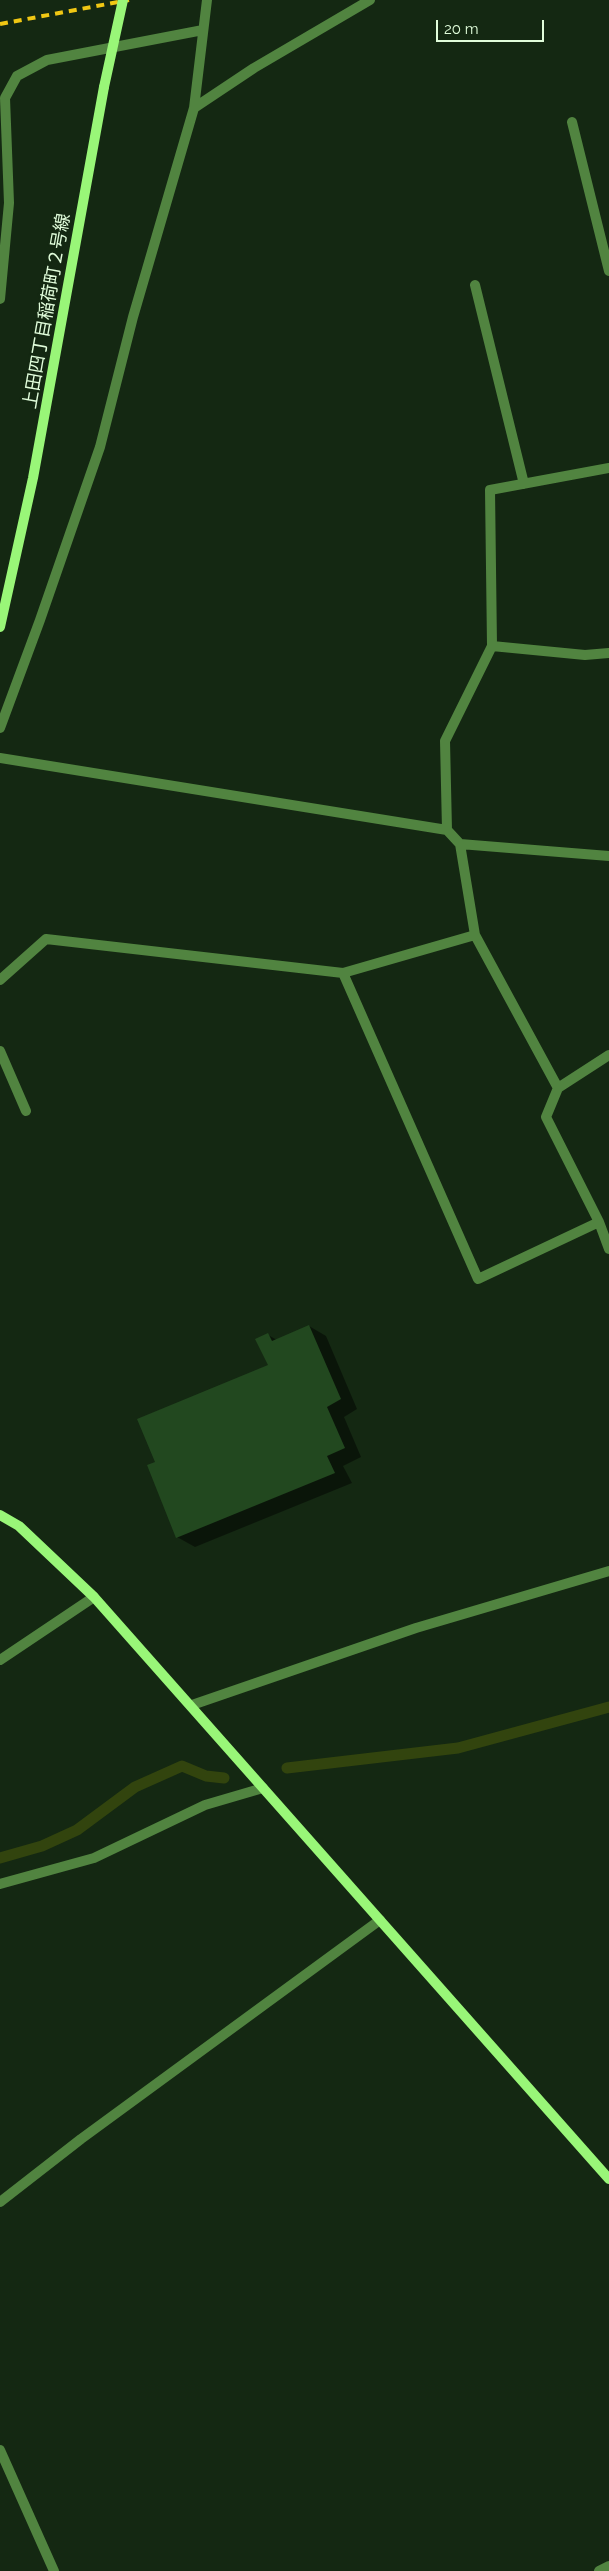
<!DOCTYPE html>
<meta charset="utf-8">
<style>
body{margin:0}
#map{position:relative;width:609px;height:2571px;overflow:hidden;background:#142812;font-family:Raleway,sans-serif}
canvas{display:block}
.scale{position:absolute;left:436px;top:20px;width:108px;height:22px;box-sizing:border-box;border:2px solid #e1fddb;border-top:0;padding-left:6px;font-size:15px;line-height:18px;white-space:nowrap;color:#e1fddb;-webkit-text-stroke:4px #142812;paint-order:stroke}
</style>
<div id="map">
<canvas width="609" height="2571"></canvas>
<div class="scale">20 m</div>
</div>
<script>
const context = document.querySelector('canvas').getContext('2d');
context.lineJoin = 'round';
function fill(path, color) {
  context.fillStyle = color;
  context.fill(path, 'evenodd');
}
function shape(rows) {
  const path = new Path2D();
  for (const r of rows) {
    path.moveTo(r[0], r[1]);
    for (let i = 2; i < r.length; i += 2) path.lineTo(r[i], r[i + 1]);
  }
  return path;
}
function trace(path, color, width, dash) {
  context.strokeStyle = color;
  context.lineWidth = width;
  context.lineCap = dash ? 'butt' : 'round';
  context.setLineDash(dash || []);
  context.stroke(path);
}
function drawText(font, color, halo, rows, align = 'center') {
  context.font = font + ' Raleway,"Noto Sans JP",sans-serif';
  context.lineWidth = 4.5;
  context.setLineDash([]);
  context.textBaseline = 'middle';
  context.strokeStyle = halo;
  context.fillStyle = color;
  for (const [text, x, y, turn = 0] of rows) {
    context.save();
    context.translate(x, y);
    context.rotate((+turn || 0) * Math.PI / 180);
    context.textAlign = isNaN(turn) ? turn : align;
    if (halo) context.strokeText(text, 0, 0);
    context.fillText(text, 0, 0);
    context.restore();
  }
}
const shadow = shape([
 [309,1326,326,1336,357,1409,344,1417,361,1457,343,1466,352,1483,195,1547,177,1537,157,1463,269,1366,268,1335,277,1340]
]);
const stream = shape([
 [287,1768,458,1748,609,1707],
 [0,1858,42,1846,77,1830,135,1787,182,1766,206,1776,224,1778]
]);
const building = shape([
 [309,1325,341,1399,327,1407,345,1448,327,1456,335,1473,176,1538,147,1465,155,1462,137,1419,268,1365,255,1339,268,1333,272,1341]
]);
const lane = shape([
 [0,1051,26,1111],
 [0,1660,94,1597]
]);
const street = shape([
 [194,108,254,68,370,0],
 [572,122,609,271],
 [475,285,524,484],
 [0,299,9,203,5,98,17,76,47,60,203,30],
 [609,468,490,490,492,646,445,741,447,830,460,844,475,935,558,1088,546,1117,599,1222,609,1249],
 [492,646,585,655,609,653],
 [0,728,40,620,100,447,133,317,194,108,207,0],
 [0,758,447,830],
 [460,844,609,856],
 [343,973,478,1279,599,1222],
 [0,980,46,939,343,973,475,935],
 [558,1088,609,1055],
 [192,1705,416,1628,609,1571],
 [0,1884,94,1858,205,1805,263,1788],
 [0,2202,81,2139,380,1920],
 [0,2450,54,2571],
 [599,2571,609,2566]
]);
const secondary = shape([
 [0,627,33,478,104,87],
 [0,1515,19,1526,94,1597,609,2179]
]);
const rail = shape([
 [0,24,129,0]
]);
const secondaryBridge = shape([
 [104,87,123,0]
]);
const streetNames = [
 ["上田四丁目稲荷町２号線",47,311,-80]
];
fill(shadow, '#0007');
trace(stream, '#32440e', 11);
fill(building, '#22481f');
trace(lane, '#518440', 10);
trace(street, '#518440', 10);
trace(secondary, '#99f678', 10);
trace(rail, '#f0c714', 4, [8, 6]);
trace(secondaryBridge, '#99f678', 10);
drawText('18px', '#e1fddb', '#142812', streetNames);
</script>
